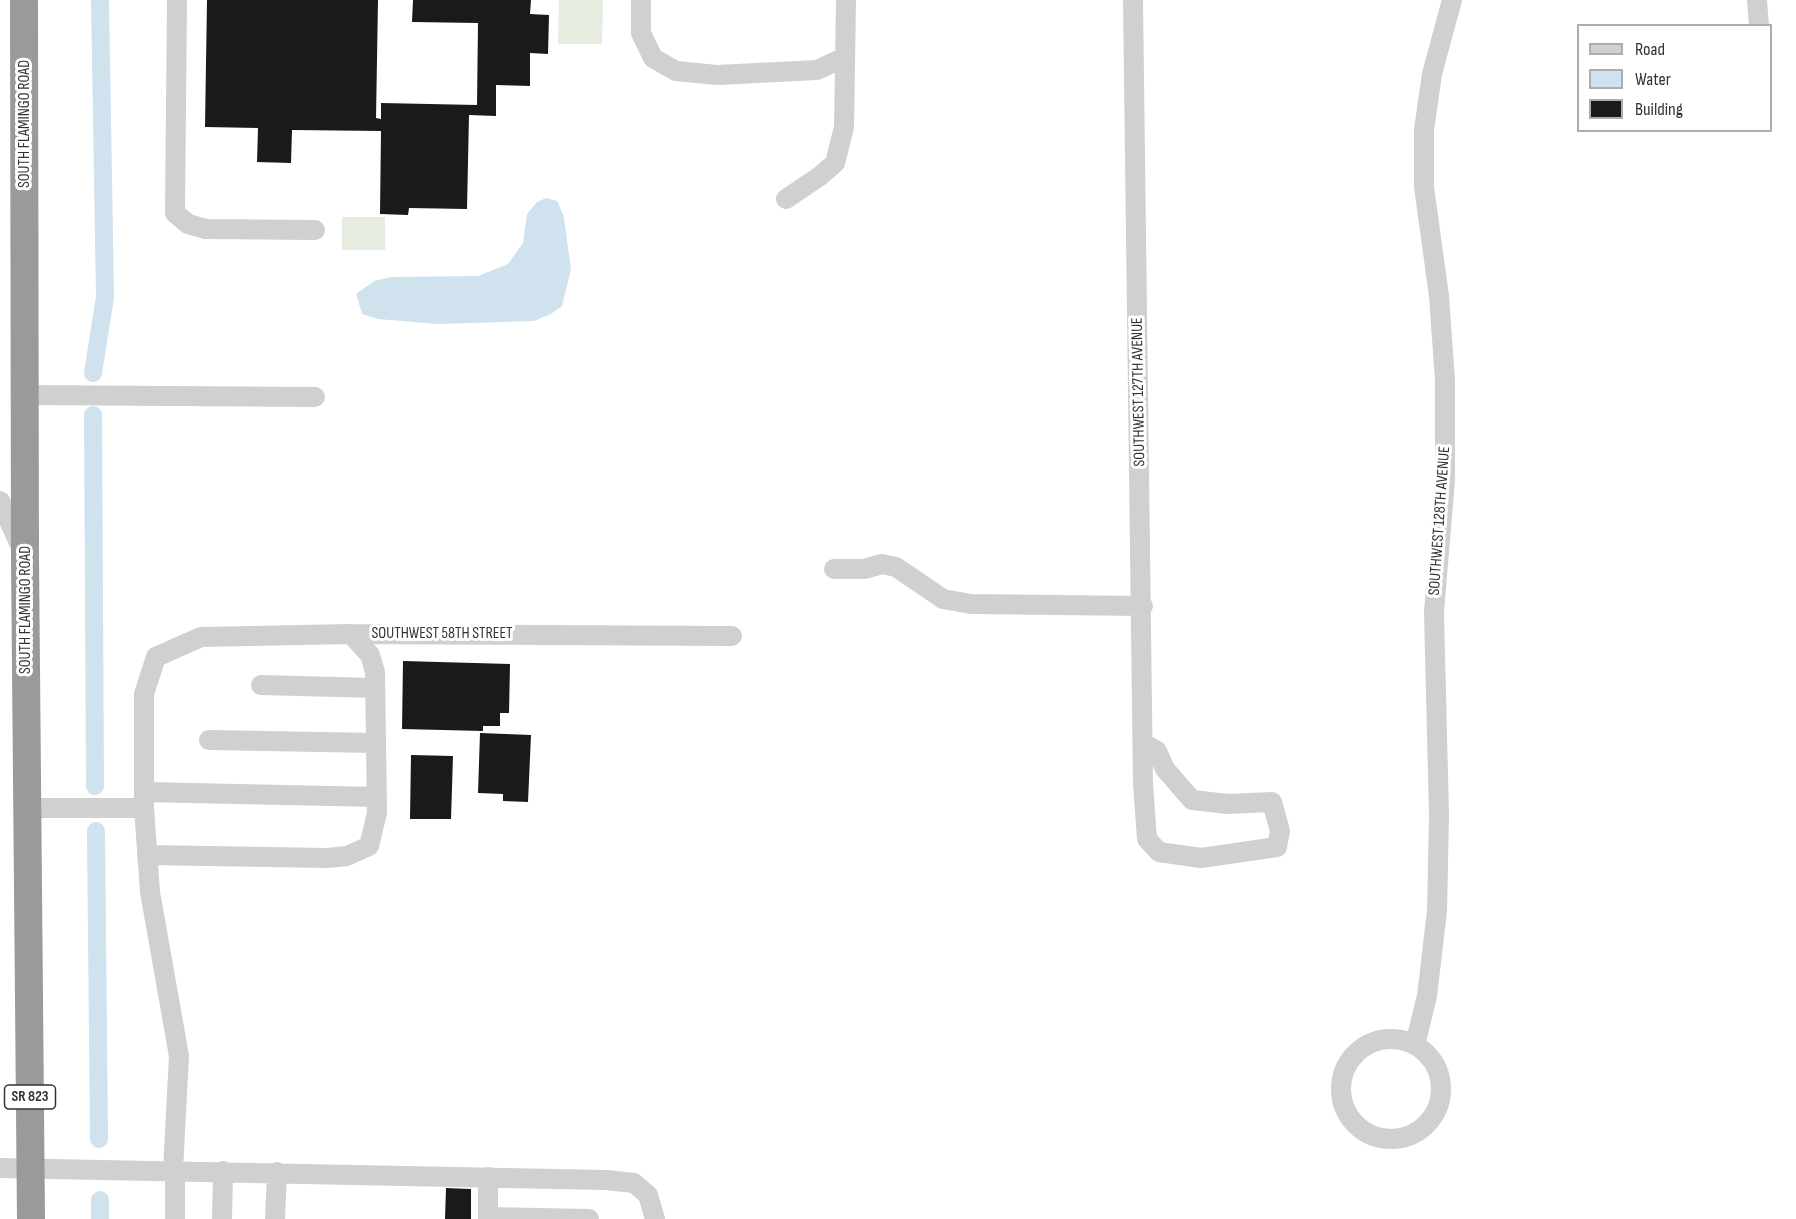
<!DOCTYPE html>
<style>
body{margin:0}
#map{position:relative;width:1796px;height:1219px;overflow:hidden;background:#fff;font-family:"Sofia Sans Condensed",sans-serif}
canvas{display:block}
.legend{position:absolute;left:1577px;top:24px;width:195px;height:108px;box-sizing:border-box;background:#fff;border:2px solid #adadad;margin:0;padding:8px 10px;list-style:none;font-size:18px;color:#333}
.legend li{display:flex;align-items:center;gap:12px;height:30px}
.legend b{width:30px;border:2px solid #adadad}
</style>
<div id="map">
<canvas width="1796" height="1219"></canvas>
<ul class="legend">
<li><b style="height:8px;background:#d0d0d0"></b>Road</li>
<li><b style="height:16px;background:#cfe2ee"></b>Water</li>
<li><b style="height:16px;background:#1a1a1a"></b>Building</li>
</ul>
</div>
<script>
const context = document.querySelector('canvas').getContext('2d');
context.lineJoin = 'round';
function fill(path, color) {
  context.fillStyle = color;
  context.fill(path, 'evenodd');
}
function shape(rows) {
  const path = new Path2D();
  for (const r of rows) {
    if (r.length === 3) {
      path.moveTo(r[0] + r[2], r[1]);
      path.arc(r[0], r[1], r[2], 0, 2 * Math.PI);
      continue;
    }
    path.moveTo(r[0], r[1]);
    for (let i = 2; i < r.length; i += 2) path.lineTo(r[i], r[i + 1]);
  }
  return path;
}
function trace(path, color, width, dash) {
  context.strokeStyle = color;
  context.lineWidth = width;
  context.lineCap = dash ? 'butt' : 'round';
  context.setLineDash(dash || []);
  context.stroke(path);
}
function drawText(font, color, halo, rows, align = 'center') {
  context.font = font + ' "Sofia Sans Condensed",sans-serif';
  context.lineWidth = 6;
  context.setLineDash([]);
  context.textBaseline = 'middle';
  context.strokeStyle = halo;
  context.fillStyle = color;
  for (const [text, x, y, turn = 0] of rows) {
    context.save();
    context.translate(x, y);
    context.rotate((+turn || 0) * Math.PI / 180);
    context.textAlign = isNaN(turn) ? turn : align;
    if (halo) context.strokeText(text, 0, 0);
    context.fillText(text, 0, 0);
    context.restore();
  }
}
const green = shape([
 [559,0,603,0,602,44,558,44],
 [342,217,385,217,385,250,342,250]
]);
const water = shape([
 [546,198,557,201,564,217,571,270,562,306,551,314,534,321,438,324,378,319,362,314,356,294,374,281,391,277,478,276,508,264,523,243,527,214,537,202]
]);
const canal = shape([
 [93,373,105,297,100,0],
 [93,415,95,786],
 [96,831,99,1139],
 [100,1200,100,1219]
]);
const building = shape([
 [207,0,378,0,376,118,381,119,381,103,477,105,478,23,412,22,413,0,531,0,530,14,549,15,548,54,530,53,530,86,496,85,496,116,469,115,467,209,409,208,408,215,380,214,381,131,292,130,291,163,257,162,258,128,205,127],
 [403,661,510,664,509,713,500,713,500,726,483,726,483,731,402,729],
 [480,733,531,735,528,802,503,801,503,794,478,793],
 [411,755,453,756,451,819,410,819],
 [446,1188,471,1189,471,1219,445,1219]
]);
const minor = shape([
 [177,0,175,213,188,224,206,229,315,230],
 [641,0,641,33,653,58,676,71,717,75,817,70,845,57],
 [1133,0,1143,784,1147,839,1159,852,1201,858,1277,847,1280,831,1272,802,1228,804,1192,800,1165,769,1157,751,1143,743],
 [1757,0,1759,26],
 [786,199,820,176,835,163,844,127,846,0],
 [26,395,315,397],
 [0,501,21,547],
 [834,569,864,569,882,564,896,567,943,599,971,604,1143,606],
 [261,685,375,688],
 [209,740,376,743],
 [144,792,377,797],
 [27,808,144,808],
 [147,855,327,858,347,856,369,846,377,813,375,672,370,655,351,634],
 [1391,1089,50],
 [1415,1045,1427,996,1437,911,1439,816,1434,612,1445,480,1445,381,1439,296,1424,187,1424,130,1432,74,1452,0],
 [0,1168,606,1180,634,1183,648,1195,655,1219],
 [173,1170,179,1056,150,892,144,808,144,694,156,657,201,637,351,634,732,636],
 [175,1170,175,1219],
 [488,1217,589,1219],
 [222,1219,223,1171],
 [275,1219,277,1172],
 [488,1219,488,1177]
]);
const highway = shape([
 [24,0,25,558,31,1219]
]);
const shields = [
 [30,1097,51]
];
const shieldNames = [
 ["SR 823",30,1097]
];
const streetNames = [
 ["SOUTH FLAMINGO ROAD",25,124,-90],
 ["SOUTHWEST 127TH AVENUE",1139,392,-91],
 ["SOUTHWEST 128TH AVENUE",1440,521,-86],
 ["SOUTH FLAMINGO ROAD",26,610,-90],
 ["SOUTHWEST 58TH STREET",442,634]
];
fill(green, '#e6ecdf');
fill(water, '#cfe2ee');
trace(canal, '#cfe2ee', 18);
fill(building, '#1a1a1a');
trace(minor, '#d0d0d0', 20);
trace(highway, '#9a9a9a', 28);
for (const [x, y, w] of shields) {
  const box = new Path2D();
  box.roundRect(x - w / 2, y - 12, w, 24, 4.5);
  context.fillStyle = '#fff';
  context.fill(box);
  trace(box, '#333', 1.5);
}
drawText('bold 15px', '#333', null, shieldNames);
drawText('16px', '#333', '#fff', streetNames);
</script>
